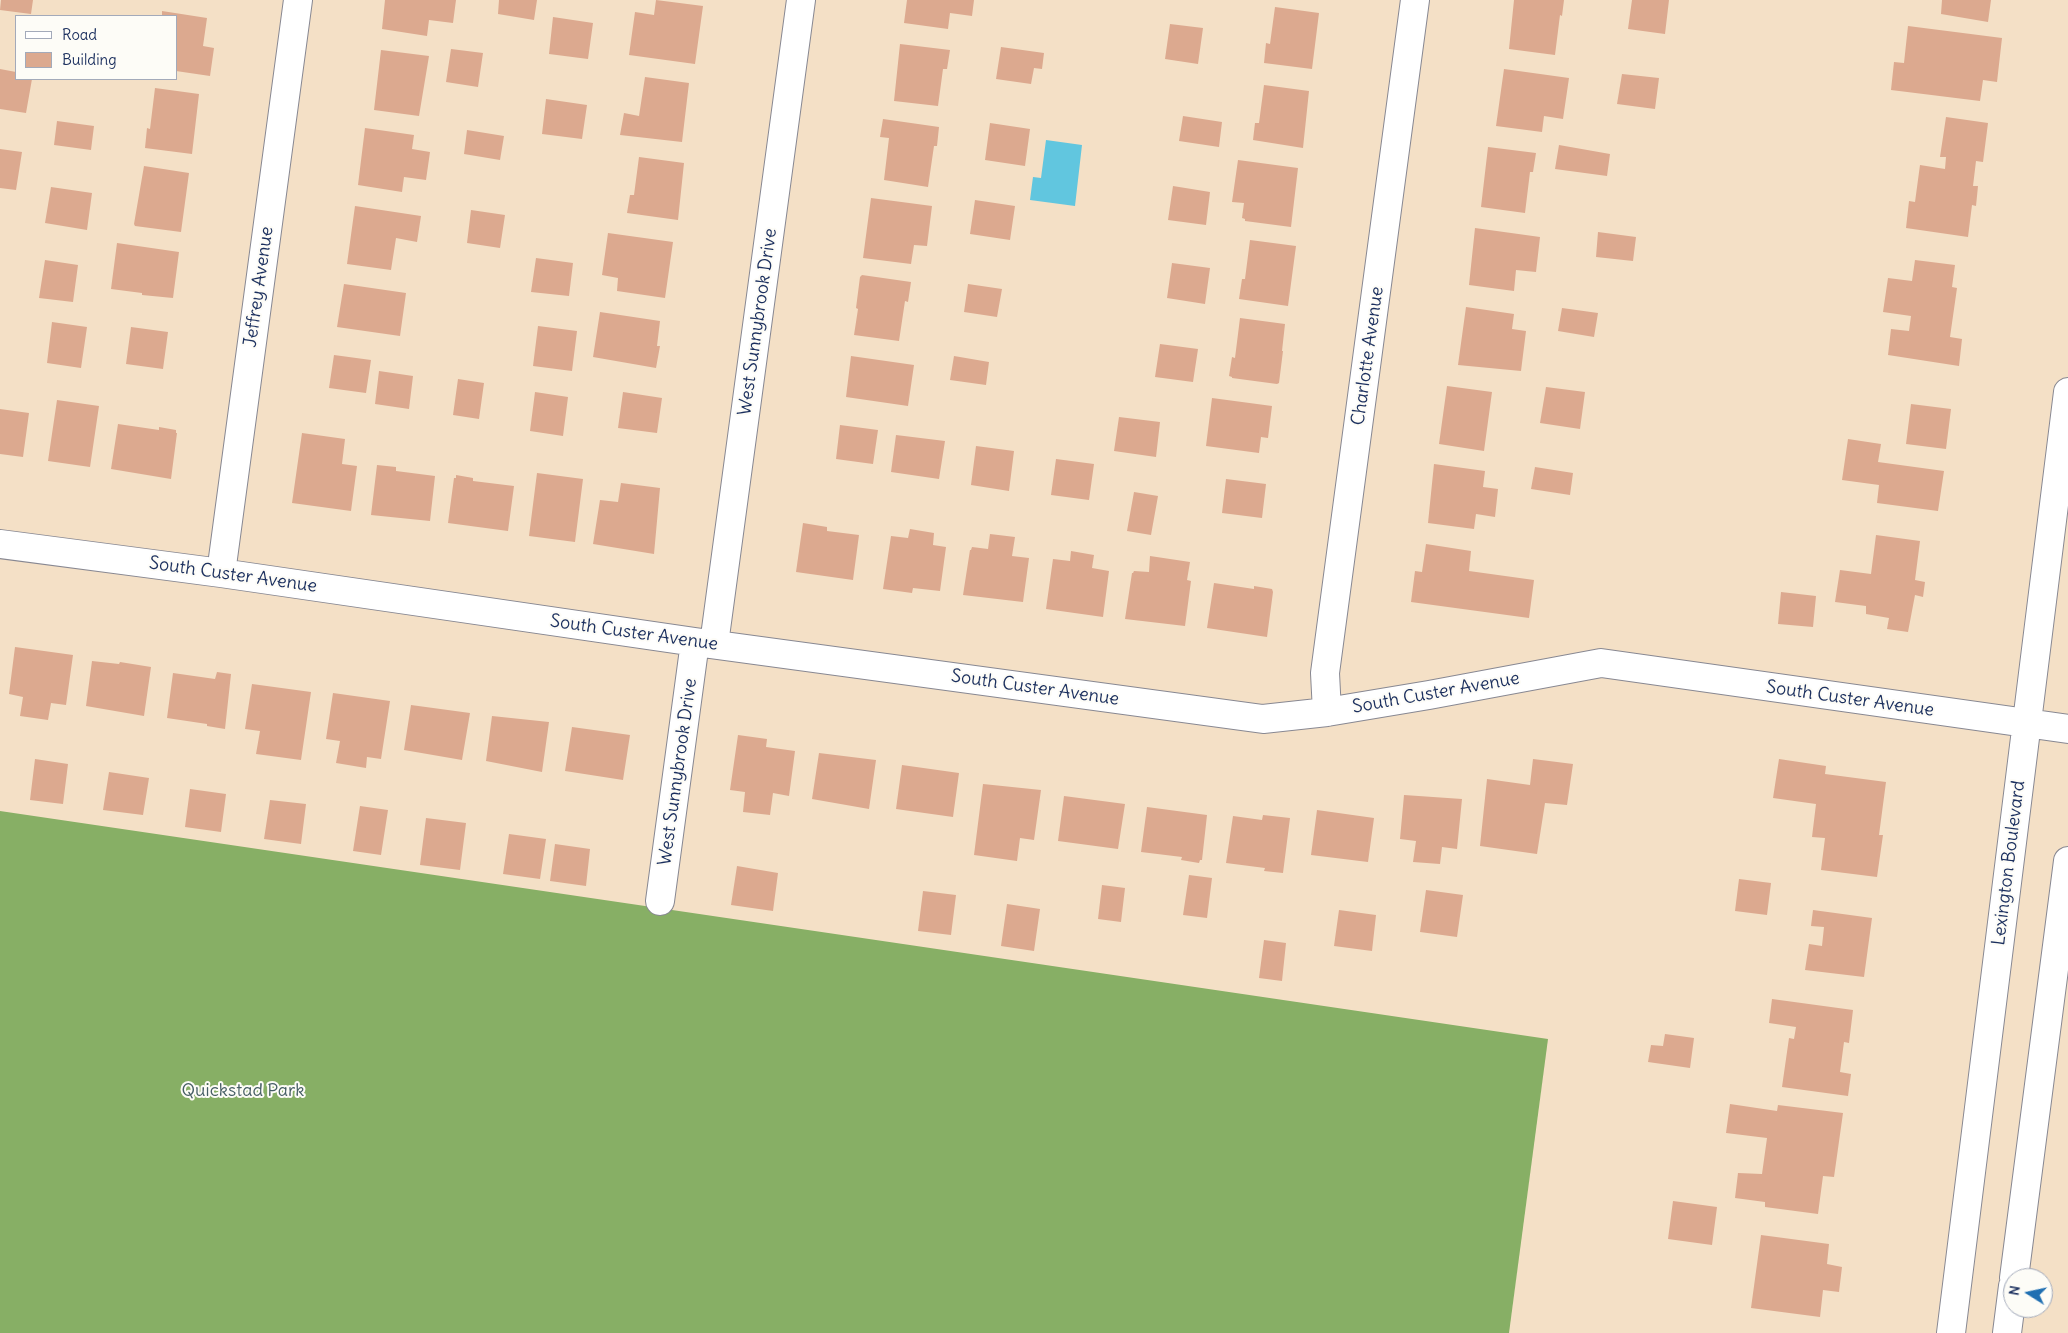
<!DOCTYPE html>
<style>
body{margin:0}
#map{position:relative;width:2068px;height:1333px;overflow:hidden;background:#f4e0c6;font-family:Delius,sans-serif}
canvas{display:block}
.legend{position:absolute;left:15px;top:15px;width:162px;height:65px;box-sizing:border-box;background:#fdfcf7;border:1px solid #a3aaba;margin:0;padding:6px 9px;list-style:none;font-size:15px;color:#1b2f5e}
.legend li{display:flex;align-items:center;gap:10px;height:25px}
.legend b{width:25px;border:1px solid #a3aaba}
.north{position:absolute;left:2003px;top:1268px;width:50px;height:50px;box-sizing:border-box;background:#fdfcf7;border:1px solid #a3aaba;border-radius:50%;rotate:280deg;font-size:14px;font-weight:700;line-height:20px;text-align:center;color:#1b2f5e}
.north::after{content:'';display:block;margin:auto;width:18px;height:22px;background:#1f6fb2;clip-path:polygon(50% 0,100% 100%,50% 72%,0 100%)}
</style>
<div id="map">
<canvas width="2068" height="1333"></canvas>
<ul class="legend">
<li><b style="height:6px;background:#fff"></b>Road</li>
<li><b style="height:14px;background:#dca98f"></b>Building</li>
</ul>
<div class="north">N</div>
</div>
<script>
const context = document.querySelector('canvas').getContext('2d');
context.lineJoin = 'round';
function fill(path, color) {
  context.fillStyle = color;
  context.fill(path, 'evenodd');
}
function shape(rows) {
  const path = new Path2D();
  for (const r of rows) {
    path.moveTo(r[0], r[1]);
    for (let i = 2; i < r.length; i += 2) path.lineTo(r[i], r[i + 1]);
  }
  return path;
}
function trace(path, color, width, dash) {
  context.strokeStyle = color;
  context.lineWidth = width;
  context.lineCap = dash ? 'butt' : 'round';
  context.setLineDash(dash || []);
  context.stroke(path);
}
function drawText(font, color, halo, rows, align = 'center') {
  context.font = font + ' Delius,sans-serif';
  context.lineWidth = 4;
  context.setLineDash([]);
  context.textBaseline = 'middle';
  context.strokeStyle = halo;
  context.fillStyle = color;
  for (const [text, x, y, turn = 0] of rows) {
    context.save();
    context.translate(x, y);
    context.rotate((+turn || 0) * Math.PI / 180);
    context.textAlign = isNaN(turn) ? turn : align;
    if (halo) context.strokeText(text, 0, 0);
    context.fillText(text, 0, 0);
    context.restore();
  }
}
const forest = shape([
 [0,811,1548,1039,1509,1333,0,1333]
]);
const water = shape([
 [1046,140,1082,145,1075,206,1030,200,1033,177,1041,178]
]);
const building = shape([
 [1,0,33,0,31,14,0,10],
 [385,0,456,0,453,23,429,20,427,36,382,29],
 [499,0,537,0,534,20,498,14],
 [656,0,703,6,695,64,629,55,635,12,654,15],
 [907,0,974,0,972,16,950,13,948,29,904,23],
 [1514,0,1564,0,1562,16,1560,15,1555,55,1509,49],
 [1632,0,1669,0,1665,34,1628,29],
 [1942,0,1991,0,1988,22,1941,14],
 [1275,7,1319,13,1312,69,1264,63,1266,43,1270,44],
 [162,11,207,18,203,46,214,48,210,76,176,71,176,16,162,16],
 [553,17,593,23,588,59,549,54],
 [1170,24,1203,28,1198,64,1165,59],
 [1908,26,2002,38,1997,82,1983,80,1980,101,1891,90,1894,62,1904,63],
 [900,44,950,50,947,69,943,69,938,106,894,101],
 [1001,47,1044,53,1042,69,1034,68,1031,84,996,79],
 [451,49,483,53,478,87,446,82],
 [381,50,429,56,419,116,374,110],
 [0,69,16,72,16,79,32,79,26,113,0,109],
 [1504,69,1569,78,1563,119,1544,116,1542,132,1496,126],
 [1622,74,1659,78,1655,109,1617,104],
 [645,77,689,83,682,142,620,135,624,113,639,116],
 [1264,85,1309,91,1303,148,1253,140,1255,123,1259,123],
 [155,88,199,94,192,154,145,148,147,128,150,129],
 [546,99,587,105,582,139,542,134],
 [1183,116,1222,122,1219,147,1179,141],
 [1946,117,1988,123,1983,162,1976,161,1973,186,1978,186,1976,206,1972,205,1968,237,1906,228,1909,201,1915,202,1920,165,1945,169,1946,157,1940,157],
 [883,119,939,127,937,146,934,146,928,187,884,180,889,138,880,137],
 [57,121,94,126,91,150,54,145],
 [990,123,1030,129,1025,166,985,160],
 [365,128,414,135,412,149,430,152,426,180,404,177,402,192,358,185],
 [467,130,504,136,500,160,464,154],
 [1559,145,1610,154,1607,176,1555,169],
 [1488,147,1536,153,1533,172,1530,172,1525,213,1481,207],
 [0,149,22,152,16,190,0,188],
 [639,157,684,163,678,220,627,213,630,195,634,195],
 [1238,160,1298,168,1291,227,1245,221,1245,219,1242,218,1244,203,1232,202],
 [144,166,189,173,181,232,135,226,134,224],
 [1173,186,1210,192,1206,225,1168,220],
 [51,187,92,193,87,230,45,223],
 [871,198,932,206,927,246,914,245,911,264,863,258],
 [975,200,1015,206,1010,240,970,234],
 [355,206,421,216,417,242,396,238,391,270,347,264],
 [471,210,505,215,500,248,467,243],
 [1475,228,1540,237,1536,272,1516,270,1514,291,1469,285],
 [1598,232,1636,237,1633,261,1596,257],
 [608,233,673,242,665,298,617,291,618,278,602,275],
 [1250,240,1296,246,1288,306,1239,299,1242,279,1245,279],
 [117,243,179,252,173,298,142,295,142,293,111,289],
 [536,258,573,263,569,296,531,292],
 [45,260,78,265,73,302,39,298],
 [1915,260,1955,265,1952,287,1957,288,1950,337,1962,339,1959,366,1888,355,1891,329,1909,331,1911,316,1883,312,1888,278,1912,281],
 [1172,263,1210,268,1205,304,1167,298],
 [862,275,911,282,908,302,905,301,899,341,854,335,858,309,856,308,860,277],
 [344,284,406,293,400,336,337,327],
 [968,284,1002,289,997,317,964,312],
 [1466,307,1514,314,1512,329,1526,331,1521,371,1458,365],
 [1562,308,1598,313,1594,337,1558,331],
 [600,312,660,321,657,346,660,346,656,368,593,357],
 [1240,318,1285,324,1282,351,1283,351,1279,383,1277,384,1232,378,1232,377,1229,376,1232,357,1235,358],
 [52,322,87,327,81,368,47,363],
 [538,326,577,331,572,371,533,366],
 [131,327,168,332,163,369,126,364],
 [1160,344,1198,349,1193,382,1155,377],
 [334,355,371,360,366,393,329,388],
 [851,356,914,365,908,406,846,397],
 [954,356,989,362,986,385,950,380],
 [379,371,413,376,409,409,375,404],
 [458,379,484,383,479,419,453,415],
 [1447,386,1492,392,1484,451,1439,444],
 [1546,387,1585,392,1580,429,1540,423],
 [535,392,568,397,563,436,530,431],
 [623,392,662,398,657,433,618,428],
 [1212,398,1272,406,1268,438,1261,437,1259,453,1206,446],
 [57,400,99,406,90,467,48,461],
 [1911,404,1951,409,1946,449,1906,444],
 [0,409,29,413,23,457,0,454],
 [1119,417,1160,422,1156,457,1114,451],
 [118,424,159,430,159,427,176,430,176,433,177,433,171,479,111,469],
 [840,425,878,430,873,464,836,459],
 [302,433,345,439,342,464,357,466,351,511,292,503],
 [896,435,945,441,939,479,891,472],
 [1848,439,1881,444,1878,462,1944,471,1938,511,1877,503,1879,485,1842,480],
 [976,446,1014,451,1009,491,971,485],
 [1056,459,1094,464,1089,500,1051,495],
 [1434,464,1485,471,1483,487,1498,489,1495,517,1476,514,1474,529,1428,523],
 [377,465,396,467,396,471,435,476,430,521,371,515],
 [1535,467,1573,473,1570,495,1531,489],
 [537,473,583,479,575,542,529,536],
 [456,475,473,478,473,481,514,486,508,531,448,523,454,478,456,478],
 [1226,479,1266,484,1262,518,1222,513],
 [621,483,660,488,654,554,593,544,600,500,618,502],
 [1134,492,1158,496,1151,535,1127,531],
 [803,523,827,527,827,531,859,535,853,580,796,572],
 [910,529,934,533,933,545,946,547,940,591,913,588,912,593,883,589,891,536,908,538],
 [990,534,1015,537,1012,556,1029,558,1023,602,963,595,970,550,971,550,972,547,988,549],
 [1876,535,1920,541,1915,580,1925,582,1923,597,1915,595,1908,632,1887,629,1889,618,1866,614,1866,606,1835,602,1840,570,1871,574],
 [1426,544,1471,551,1469,571,1534,580,1529,618,1411,602,1415,571,1422,572],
 [1071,551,1094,555,1092,568,1109,571,1103,617,1046,609,1053,559,1070,561],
 [1150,556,1190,562,1187,580,1191,581,1185,626,1125,619,1132,573,1133,573,1134,571,1149,572],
 [1214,583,1254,589,1254,586,1272,589,1273,592,1267,637,1207,628],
 [1781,592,1816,596,1813,627,1778,624],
 [15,647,73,655,66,705,51,703,48,720,20,716,23,697,9,694],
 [92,661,119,664,120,662,151,667,144,716,86,706],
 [217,672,231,674,225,729,207,726,207,724,167,718,173,673,215,679],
 [252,684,311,692,301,760,256,754,260,731,245,729],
 [333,693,390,701,381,759,367,757,366,768,336,763,340,741,326,739],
 [411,705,470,713,462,760,404,750],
 [492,716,549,722,542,772,486,761],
 [572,727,630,735,623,780,565,771],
 [738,735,767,739,766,747,795,751,789,796,773,793,770,815,743,812,745,792,730,790],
 [819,753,876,760,869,809,812,799],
 [35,759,68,764,63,804,30,800],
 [1533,759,1573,764,1567,805,1545,803,1537,854,1480,846,1487,779,1530,785],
 [1779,759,1826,766,1825,774,1886,782,1879,835,1883,835,1877,877,1821,870,1825,838,1812,837,1816,804,1773,798],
 [902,765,959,773,953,817,896,809],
 [109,772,149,778,143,815,103,810],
 [983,784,1041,790,1034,840,1020,838,1017,861,974,855],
 [190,789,226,794,221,832,185,827],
 [1404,795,1462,799,1457,849,1442,847,1440,864,1413,862,1416,841,1400,839],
 [1064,796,1125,804,1118,849,1058,841],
 [270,800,306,804,301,844,264,839],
 [360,806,388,810,381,855,353,851],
 [1147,807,1207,815,1202,860,1200,860,1199,863,1181,860,1182,857,1141,852],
 [1317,810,1374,818,1368,862,1311,855],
 [1263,815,1290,818,1283,873,1264,871,1265,868,1226,863,1233,816,1262,820],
 [426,818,466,823,460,870,420,865],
 [509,834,546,839,540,879,503,874],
 [555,844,590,849,586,886,550,881],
 [737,866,778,873,773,911,731,905],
 [1189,875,1212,878,1207,918,1183,915],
 [1739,879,1771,883,1767,915,1735,911],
 [1102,885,1125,888,1121,922,1098,919],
 [1426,890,1463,895,1457,937,1420,932],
 [923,891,956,895,951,935,918,931],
 [1007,904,1040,909,1034,951,1001,946],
 [1339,910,1376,915,1372,951,1334,946],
 [1813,910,1872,918,1864,977,1805,970,1809,944,1822,946,1824,927,1811,926],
 [1264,940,1286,943,1282,981,1259,978],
 [1772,999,1853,1010,1849,1043,1844,1042,1840,1072,1851,1074,1848,1096,1782,1087,1789,1038,1794,1039,1796,1027,1769,1023],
 [1665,1034,1694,1038,1690,1068,1648,1062,1651,1045,1663,1046],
 [1730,1104,1777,1111,1778,1105,1843,1113,1834,1177,1823,1176,1818,1214,1765,1207,1765,1202,1735,1198,1738,1173,1762,1174,1767,1138,1726,1133],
 [1673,1201,1717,1207,1712,1245,1668,1239],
 [1761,1235,1829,1244,1827,1264,1842,1267,1839,1292,1823,1290,1820,1317,1751,1308]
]);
const minor = shape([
 [0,544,221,573,695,642,1263,719,1327,712,1429,695,1601,663,2068,729],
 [221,573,298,0],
 [714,644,801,0],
 [1327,712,1325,673,1415,0],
 [660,901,695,642],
 [2014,1278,2068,861],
 [1951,1333,2068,392],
 [2007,1333,2013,1286]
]);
const streetNames = [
 ["Jeffrey Avenue",259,287,-82],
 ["West Sunnybrook Drive",758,322,-82],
 ["Charlotte Avenue",1368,356,-82],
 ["South Custer Avenue",233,575,8],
 ["South Custer Avenue",634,633,8],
 ["South Custer Avenue",1035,688,8],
 ["South Custer Avenue",1436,693,-10],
 ["South Custer Avenue",1850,699,8],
 ["West Sunnybrook Drive",678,772,-82],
 ["Lexington Boulevard",2009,863,-83]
];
const parkNames = [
 ["Quickstad Park",243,1091]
];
fill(forest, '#87af65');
fill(water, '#61c6df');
fill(building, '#dca98f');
trace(minor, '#888892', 30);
trace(minor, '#fff', 28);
drawText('18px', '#1b2f5e', '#fdfcf7', streetNames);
drawText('18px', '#465e64', '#fdfcf7', parkNames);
</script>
